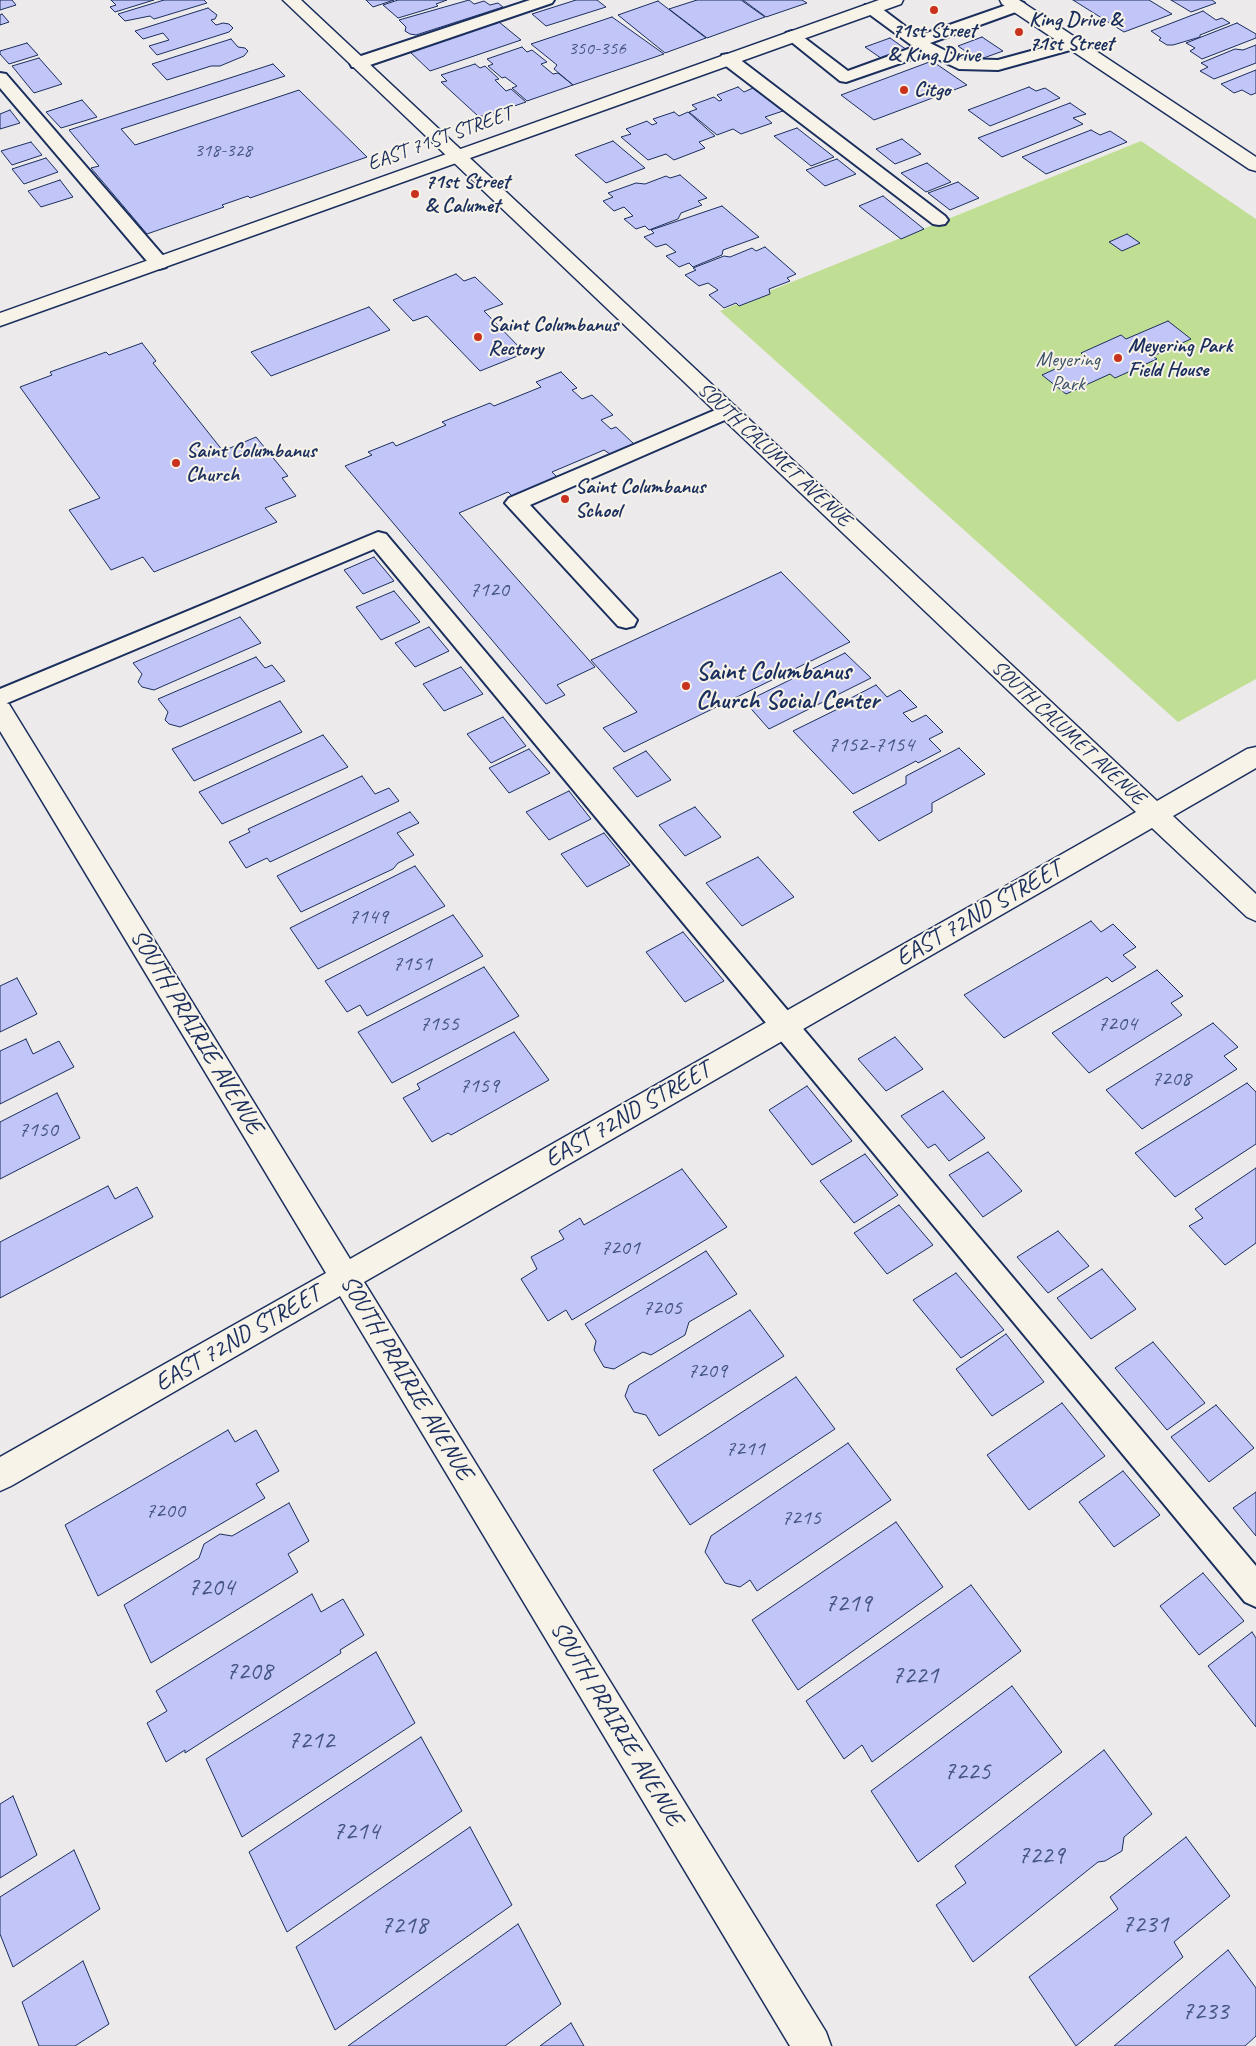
<!DOCTYPE html>
<style>
body{margin:0}
canvas{display:block;background:#eceaeb}
</style>
<canvas width="1256" height="2046"></canvas>
<script>
const context = document.querySelector('canvas').getContext('2d');
context.lineJoin = 'round';
function fill(path, color) {
  context.fillStyle = color;
  context.fill(path, 'evenodd');
}
function shape(rows) {
  const path = new Path2D();
  for (const r of rows) {
    path.moveTo(r[0], r[1]);
    for (let i = 2; i < r.length; i += 2) path.lineTo(r[i], r[i + 1]);
  }
  return path;
}
function trace(path, color, width, dash) {
  context.strokeStyle = color;
  context.lineWidth = width;
  context.lineCap = dash ? 'butt' : 'round';
  context.setLineDash(dash || []);
  context.stroke(path);
}
function drawText(font, color, halo, rows, align = 'center') {
  context.font = font + ' Caveat,sans-serif';
  context.lineWidth = 4;
  context.setLineDash([]);
  context.textBaseline = 'middle';
  context.strokeStyle = halo;
  context.fillStyle = color;
  for (const [text, x, y, turn = 0] of rows) {
    context.save();
    context.translate(x, y);
    context.rotate((+turn || 0) * Math.PI / 180);
    context.textAlign = isNaN(turn) ? turn : align;
    if (halo) context.strokeText(text, 0, 0);
    context.fillText(text, 0, 0);
    context.restore();
  }
}
const green = shape([
 [1141,141,1256,219,1256,679,1178,722,720,311]
]);
const building = shape([
 [0,0,12,0,16,5,0,10,0,0],
 [111,0,154,0,115,12,110,7,116,5,111,0],
 [164,0,204,0,207,3,154,19,150,16,125,21,118,14,164,0],
 [366,0,394,0,373,7,366,0],
 [398,0,447,0,436,4,438,6,398,18,383,5,398,0],
 [469,0,474,4,484,1,490,5,498,3,503,7,416,35,410,34,405,31,406,27,399,20,469,0],
 [576,0,597,0,606,7,546,26,532,14,576,0],
 [697,0,741,0,765,17,707,38,669,9,697,0],
 [743,0,802,0,807,3,766,17,743,0],
 [1073,0,1149,0,1172,14,1124,32,1073,0],
 [1171,0,1212,0,1216,3,1191,12,1171,0],
 [658,1,706,38,665,53,618,15,658,1],
 [208,8,217,15,215,19,211,20,216,25,223,23,229,24,233,28,229,32,157,55,149,46,169,40,163,33,143,39,135,31,208,8],
 [1203,11,1216,20,1222,18,1230,23,1200,35,1200,37,1173,45,1167,45,1159,40,1161,38,1151,31,1203,11],
 [2,14,9,22,0,25,0,15,2,14],
 [612,17,664,54,573,85,554,69,557,65,531,44,612,17],
 [499,22,521,40,430,71,409,51,499,22],
 [1237,23,1256,34,1256,38,1202,59,1190,51,1195,48,1186,43,1237,23],
 [982,37,1003,51,978,60,958,46,982,37],
 [890,38,910,52,885,61,865,47,890,38],
 [231,39,238,47,245,48,248,51,244,56,220,66,211,66,167,80,152,64,231,39],
 [27,43,38,55,9,64,0,54,0,51,27,43],
 [1256,45,1256,63,1214,79,1200,71,1208,67,1201,63,1235,49,1243,50,1256,45],
 [522,47,527,52,532,50,547,62,541,64,553,74,558,73,573,85,527,101,512,88,517,86,505,77,502,78,488,66,493,64,487,59,522,47],
 [39,58,62,84,34,93,12,66,39,58],
 [932,61,967,85,874,120,841,95,932,61],
 [273,64,285,76,121,129,135,145,299,90,367,157,250,198,248,196,222,205,224,207,147,234,91,168,99,166,69,130,273,64],
 [475,64,480,68,485,66,499,79,495,80,506,91,511,89,526,102,485,116,478,116,441,82,447,81,441,75,475,64],
 [1256,70,1256,93,1251,95,1242,90,1234,93,1221,84,1256,70],
 [738,87,744,92,753,88,783,111,765,117,772,123,741,134,733,129,717,135,689,112,697,109,692,105,714,97,719,101,722,100,717,95,738,87],
 [1029,87,1036,91,1045,88,1060,98,990,126,968,110,1029,87],
 [82,100,97,117,61,128,46,112,82,100],
 [1070,103,1086,114,1073,118,1083,124,1002,157,978,138,1070,103],
 [10,110,20,123,0,129,0,114,10,110],
 [674,112,679,116,688,112,715,136,699,142,705,148,674,160,666,154,648,160,621,137,631,134,626,129,647,121,652,125,657,123,653,119,674,112],
 [797,128,834,157,811,166,774,136,797,128],
 [1091,130,1100,135,1110,131,1127,142,1046,174,1022,157,1091,130],
 [902,139,921,154,895,164,876,149,902,139],
 [613,141,645,168,606,183,575,155,613,141],
 [31,142,42,155,12,165,1,151,31,142],
 [46,158,58,172,24,184,12,169,46,158],
 [837,159,856,174,825,186,806,170,837,159],
 [927,163,951,182,926,192,901,173,927,163],
 [680,175,707,198,698,201,702,205,681,213,678,219,649,230,645,226,636,229,624,219,633,216,624,207,614,211,603,201,613,197,608,193,636,183,645,184,666,176,670,178,680,175],
 [60,180,73,197,41,207,28,191,60,180],
 [958,182,979,198,950,210,928,193,958,182],
 [883,196,924,229,901,239,859,206,883,196],
 [722,206,759,237,723,250,722,255,693,267,689,263,679,267,666,256,676,252,666,244,656,247,644,237,654,233,651,230,722,206],
 [1127,234,1140,243,1122,251,1109,242,1127,234],
 [765,247,796,274,787,278,790,281,769,289,770,294,739,306,736,303,724,308,709,295,718,290,708,283,699,286,685,275,696,270,693,268,724,256,730,257,752,248,756,251,765,247],
 [456,274,464,281,475,277,503,304,484,311,525,353,480,371,427,316,413,321,393,300,456,274],
 [369,307,390,330,271,376,251,352,369,307],
 [1168,321,1191,339,1153,356,1157,359,1115,378,1110,374,1066,394,1042,375,1084,356,1081,353,1121,335,1126,339,1168,321],
 [142,343,156,361,153,363,223,451,256,437,288,476,282,478,296,496,265,508,277,522,154,572,143,557,111,570,69,510,100,498,20,387,52,375,50,372,106,352,109,355,142,343],
 [561,372,577,388,572,390,582,399,592,395,613,415,601,420,611,429,616,427,634,444,610,454,604,450,552,472,557,477,512,496,508,492,459,513,595,667,557,685,565,695,546,704,345,466,372,455,368,452,393,442,396,446,446,425,442,422,490,403,494,406,541,387,536,382,561,372],
 [374,557,394,581,363,594,344,570,374,557],
 [781,572,850,642,624,752,603,728,637,712,591,660,781,572],
 [394,591,420,622,381,640,356,607,394,591],
 [240,617,261,643,154,690,142,687,138,682,142,674,133,663,240,617],
 [429,627,449,651,415,667,395,643,429,627],
 [845,653,871,678,769,729,745,702,845,653],
 [256,657,265,668,272,665,285,681,180,727,169,724,165,720,168,712,158,699,256,657],
 [461,667,483,694,444,711,423,684,461,667],
 [876,685,887,697,900,690,917,707,903,713,912,722,926,715,943,732,929,739,941,751,918,763,916,761,853,794,793,731,854,701,851,698,876,685],
 [280,701,302,732,194,781,172,749,280,701],
 [503,717,526,746,491,763,467,734,503,717],
 [323,735,348,767,222,824,199,792,323,735],
 [959,748,985,774,932,803,932,812,879,841,853,812,906,784,906,776,959,748],
 [529,749,550,773,509,793,489,768,529,749],
 [646,751,671,780,637,797,613,768,646,751],
 [362,776,375,794,389,788,399,801,270,862,267,858,246,868,229,842,250,832,248,829,362,776],
 [569,791,591,819,549,840,526,812,569,791],
 [695,807,721,837,685,856,659,825,695,807],
 [410,812,419,823,397,833,414,855,398,863,393,869,301,912,277,876,410,812],
 [604,833,630,865,587,887,561,854,604,833],
 [758,857,794,897,742,926,706,883,758,857],
 [415,866,445,906,318,969,290,928,415,866],
 [453,915,483,956,367,1016,360,1005,347,1012,325,981,453,915],
 [1091,921,1101,932,1113,924,1136,947,1123,955,1136,967,1112,982,1107,977,1004,1038,964,995,1091,921],
 [683,932,724,981,685,1002,646,952,683,932],
 [484,967,519,1016,392,1083,358,1032,484,967],
 [1157,970,1183,996,1171,1003,1182,1015,1089,1073,1052,1033,1157,970],
 [17,978,37,1014,0,1032,0,986,17,978],
 [1213,1023,1238,1047,1224,1056,1237,1069,1142,1129,1106,1090,1213,1023],
 [514,1032,549,1080,451,1135,448,1133,432,1142,403,1098,420,1089,417,1084,514,1032],
 [895,1037,923,1069,886,1091,858,1059,895,1037],
 [26,1039,33,1054,59,1041,74,1067,0,1104,0,1051,26,1039],
 [1247,1083,1256,1092,1256,1144,1175,1197,1135,1153,1247,1083],
 [807,1086,852,1141,812,1165,769,1110,807,1086],
 [943,1091,985,1138,949,1161,935,1144,928,1148,901,1116,943,1091],
 [57,1093,80,1138,0,1179,0,1122,57,1093],
 [988,1152,1022,1191,983,1217,949,1175,988,1152],
 [865,1154,898,1195,854,1223,820,1181,865,1154],
 [1256,1168,1256,1243,1225,1265,1189,1226,1203,1218,1195,1209,1256,1168],
 [682,1169,727,1227,572,1320,566,1310,548,1321,521,1279,537,1269,531,1257,564,1239,559,1231,580,1218,584,1225,682,1169],
 [108,1186,115,1199,137,1187,153,1217,0,1298,0,1242,108,1186],
 [899,1205,933,1245,887,1274,854,1233,899,1205],
 [1058,1231,1089,1266,1048,1293,1017,1257,1058,1231],
 [706,1251,737,1294,689,1322,685,1335,651,1355,643,1352,614,1369,604,1367,594,1350,596,1341,585,1324,706,1251],
 [1102,1269,1136,1309,1091,1339,1057,1298,1102,1269],
 [956,1273,1004,1330,961,1358,913,1300,956,1273],
 [750,1310,784,1356,659,1436,646,1415,634,1412,625,1396,629,1385,750,1310],
 [1006,1334,1044,1382,992,1416,956,1369,1006,1334],
 [1153,1342,1205,1403,1167,1430,1115,1368,1153,1342],
 [796,1377,835,1429,690,1525,653,1470,796,1377],
 [1062,1403,1105,1456,1029,1510,987,1455,1062,1403],
 [1216,1405,1254,1448,1209,1482,1171,1437,1216,1405],
 [228,1430,235,1442,256,1430,279,1471,256,1484,265,1498,98,1596,65,1525,228,1430],
 [848,1443,891,1500,757,1591,750,1580,740,1587,725,1583,705,1552,711,1536,848,1443],
 [1123,1471,1160,1515,1114,1547,1079,1502,1123,1471],
 [1256,1492,1256,1536,1233,1508,1256,1492],
 [289,1503,309,1541,288,1554,298,1572,151,1663,124,1605,199,1558,204,1544,220,1534,232,1536,289,1503],
 [896,1522,943,1587,798,1690,752,1620,896,1522],
 [1203,1573,1244,1621,1199,1655,1160,1606,1203,1573],
 [971,1585,1021,1651,872,1762,862,1745,844,1759,806,1701,971,1585],
 [312,1594,321,1612,343,1599,364,1635,340,1650,341,1653,185,1753,185,1750,166,1762,147,1723,167,1711,156,1691,312,1594],
 [1252,1632,1256,1638,1256,1727,1208,1666,1252,1632],
 [376,1652,415,1723,242,1837,206,1759,376,1652],
 [1012,1686,1062,1752,918,1862,871,1791,1012,1686],
 [421,1737,462,1811,287,1932,249,1852,421,1737],
 [1104,1750,1152,1814,1124,1837,1122,1851,1105,1861,1098,1862,973,1962,936,1905,966,1883,955,1866,1104,1750],
 [13,1796,37,1855,0,1878,0,1804,13,1796],
 [470,1827,512,1905,335,2030,296,1947,470,1827],
 [1186,1837,1230,1896,1174,1942,1183,1957,1076,2046,1029,1977,1118,1909,1110,1897,1186,1837],
 [74,1850,100,1909,13,1967,0,1934,0,1897,74,1850],
 [518,1924,561,2004,505,2046,348,2046,518,1924],
 [1228,1950,1256,1988,1256,2036,1245,2046,1114,2046,1228,1950],
 [83,1961,109,2024,75,2046,39,2046,22,2002,83,1961],
 [571,2023,584,2046,540,2046,571,2023]
]);
const lane = shape([
 [530,0,554,0,552,3,364,67,352,67,350,63,352,59,530,0],
 [1018,1,1024,3,1026,6,1024,9,930,43,962,59,998,60,1075,39,1081,41,1083,44,1081,47,998,70,959,69,927,54,846,82,840,81,784,36,786,33,792,31,798,33,848,71,914,47,865,11,863,8,865,5,877,5,918,36,1018,1],
 [728,54,734,55,945,216,948,220,945,224,939,225,933,224,722,63,720,59,722,55,728,54],
 [0,73,6,74,166,259,168,263,166,267,159,269,152,267,0,88,0,73],
 [727,405,734,406,737,411,734,416,530,505,637,620,634,626,626,628,618,626,505,503,509,498,727,405],
 [378,532,386,534,1256,1566,1256,1607,1245,1602,374,549,0,706,0,689,378,532]
]);
const street = shape([
 [283,0,301,0,1157,801,1247,749,1256,747,1256,768,1173,816,1256,894,1256,921,1247,917,1152,828,364,1282,826,2032,831,2046,790,2046,340,1296,11,1486,0,1491,0,1457,326,1273,0,731,0,701,9,704,350,1259,1136,812,283,0]
]);
const secondary = shape([
 [879,0,903,0,901,4,0,326,0,313,879,0],
 [1000,0,1019,0,1256,157,1256,171,1249,169,1002,4,1000,0]
]);
const markers = [
 [934,10,5,"#c8321e"],
 [1019,32,5,"#c8321e"],
 [904,90,5,"#c8321e"],
 [415,194,5,"#c8321e"],
 [478,337,5,"#c8321e"],
 [1118,358,5,"#c8321e"],
 [176,463,5,"#c8321e"],
 [565,499,5,"#c8321e"],
 [686,686,5,"#c8321e"]
];
const farNumbernames = [
 ["350-356",597,49],
 ["318-328",223,151]
];
const farPoinames = [
 ["King Drive &",1029,20],
 ["71st Street",1029,44],
 ["71st Street",934,31,"center"],
 ["& King Drive",934,55,"center"],
 ["Citgo",914,90],
 ["71st Street",425,182],
 ["& Calumet",425,206],
 ["Saint Columbanus",488,325],
 ["Rectory",488,349],
 ["Meyering Park",1128,346],
 ["Field House",1128,370],
 ["Saint Columbanus",186,451],
 ["Church",186,475],
 ["Saint Columbanus",575,487],
 ["School",575,511]
];
const farStreetnames = [
 ["EAST 71ST STREET",440,139,-20],
 ["SOUTH CALUMET AVENUE",774,455,43],
 ["SOUTH CALUMET AVENUE",1068,733,43]
];
const farParknames = [
 ["Meyering",1068,360],
 ["Park",1068,384]
];
const numberNames = [
 ["7120",489,590],
 ["7152-7154",871,745],
 ["7149",368,917],
 ["7151",412,964],
 ["7155",439,1024],
 ["7204",1117,1024],
 ["7208",1171,1079],
 ["7159",479,1086],
 ["7150",38,1130],
 ["7201",620,1248],
 ["7205",662,1308],
 ["7209",707,1371],
 ["7211",745,1449],
 ["7200",165,1511],
 ["7215",801,1518]
];
const poiNames = [
 ["Saint Columbanus",696,672],
 ["Church Social Center",696,701]
];
const streetNames = [
 ["EAST 72ND STREET",979,914,-30],
 ["SOUTH PRAIRIE AVENUE",196,1032,59],
 ["EAST 72ND STREET",628,1115,-30],
 ["EAST 72ND STREET",238,1339,-30],
 ["SOUTH PRAIRIE AVENUE",406,1378,59],
 ["SOUTH PRAIRIE AVENUE",616,1724,59]
];
const nearNumbernames = [
 ["7204",211,1588],
 ["7219",848,1604],
 ["7208",249,1672],
 ["7221",915,1676],
 ["7212",311,1741],
 ["7225",967,1772],
 ["7214",356,1832],
 ["7229",1041,1856],
 ["7231",1145,1925],
 ["7218",404,1926],
 ["7233",1205,2012]
];
fill(green, '#c1de95');
fill(building, '#c1c5f7');
trace(building, '#1b2f5e', 1);
trace(lane, '#1b2f5e', 4);
trace(street, '#1b2f5e', 3);
trace(secondary, '#1b2f5e', 3);
fill(lane, '#f7f3e8');
fill(street, '#f7f3e8');
fill(secondary, '#f7f3e8');
for (const [x, y, r, color] of markers) {
  const dot = new Path2D();
  dot.arc(x, y, r, 0, 2 * Math.PI);
  context.fillStyle = color;
  context.fill(dot);
  trace(dot, '#f7f3e8', 2);
}
drawText('19px', '#445484', null, farNumbernames);
drawText('bold 21px', '#1b2f5e', '#f7f3e8', farPoinames, 'left');
drawText('21px', '#1b2f5e', '#f7f3e8', farStreetnames);
drawText('21px', '#3c5269', '#f7f3e8', farParknames);
drawText('22px', '#445484', null, numberNames);
drawText('bold 25px', '#1b2f5e', '#f7f3e8', poiNames, 'left');
drawText('25px', '#1b2f5e', '#f7f3e8', streetNames);
drawText('26px', '#445484', null, nearNumbernames);
</script>
